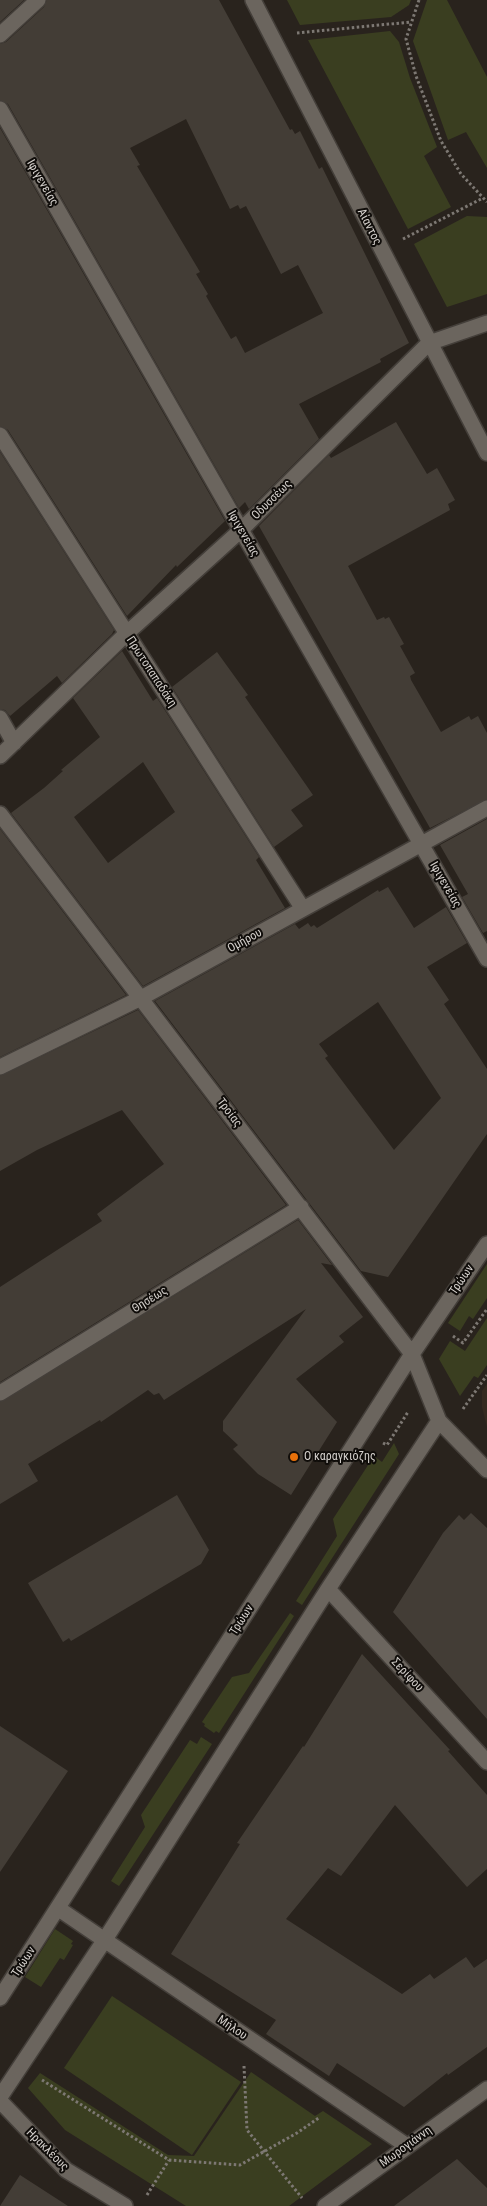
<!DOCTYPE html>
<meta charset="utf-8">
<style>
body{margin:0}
canvas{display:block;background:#29231d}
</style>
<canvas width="487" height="2206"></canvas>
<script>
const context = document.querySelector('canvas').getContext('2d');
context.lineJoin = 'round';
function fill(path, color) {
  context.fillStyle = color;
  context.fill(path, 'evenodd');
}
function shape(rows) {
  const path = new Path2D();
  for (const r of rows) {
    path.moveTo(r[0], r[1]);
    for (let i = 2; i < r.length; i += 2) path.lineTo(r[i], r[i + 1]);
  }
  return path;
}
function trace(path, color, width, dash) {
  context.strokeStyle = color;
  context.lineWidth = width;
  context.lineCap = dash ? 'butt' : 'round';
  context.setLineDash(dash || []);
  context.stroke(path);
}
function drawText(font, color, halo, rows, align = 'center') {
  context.font = font + ' "Roboto Condensed",sans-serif';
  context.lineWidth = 4;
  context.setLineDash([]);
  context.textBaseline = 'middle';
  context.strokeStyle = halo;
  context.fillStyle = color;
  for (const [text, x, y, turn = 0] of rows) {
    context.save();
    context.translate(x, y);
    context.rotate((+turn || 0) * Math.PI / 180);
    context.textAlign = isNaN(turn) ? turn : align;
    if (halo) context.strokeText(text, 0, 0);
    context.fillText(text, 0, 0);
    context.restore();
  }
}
const built = shape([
 [487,1384,487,1427,482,1407,482,1391]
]);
const green = shape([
 [287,0,411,0,409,5,391,17,300,25],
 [427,0,447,0,487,77,487,168,466,132,448,140,413,41],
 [390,31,399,42,410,78,437,147,424,156,451,207,408,229,308,40],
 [467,216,487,217,487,294,447,307,414,244],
 [487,1264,487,1298,473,1319,469,1316,460,1331,448,1323],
 [487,1318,487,1365,478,1378,474,1376,460,1396,439,1359,450,1341,465,1351],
 [394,1443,399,1454,302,1605,296,1601,337,1536,333,1519,374,1456,382,1462],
 [290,1613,294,1616,219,1733,216,1731,214,1733,204,1726,205,1724,202,1722,232,1677,249,1673],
 [201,1737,212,1744,124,1879,119,1886,111,1881,145,1827,141,1815,190,1740,197,1744],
 [55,1929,73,1941,71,1944,73,1945,64,1960,60,1958,41,1987,25,1977],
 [112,1996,241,2082,192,2155,64,2068],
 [251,2072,315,2116,323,2111,372,2144,289,2206,186,2206,65,2130,28,2088,40,2073,168,2155,194,2156]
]);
const building = shape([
 [0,0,24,0,0,22],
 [47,0,219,0,290,130,292,129,295,134,300,131,319,169,322,167,409,343,380,359,381,362,299,404,319,439,249,509,245,502,239,508,8,104,0,100,0,44,6,42,44,7],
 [186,119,230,209,238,205,240,209,246,206,281,274,298,265,323,313,245,353,236,336,231,339,206,296,208,294,196,274,200,272,137,166,140,165,130,148],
 [0,128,225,521,177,567,176,565,127,616,8,430,0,426],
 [396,422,427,474,437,468,455,500,448,504,450,510,348,566,377,620,384,617,385,619,389,617,404,644,400,646,415,673,410,676,411,680,441,732,469,716,471,720,478,716,487,733,487,799,430,828,259,526,329,455,331,458],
 [0,452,114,630,112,634,62,683,57,676,10,716,5,710,0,709],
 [122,651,153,701,157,698,259,857,256,860,285,908,143,986,11,813,44,788,63,771,61,770,100,737,73,698],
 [143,762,175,812,108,863,74,817],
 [217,652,248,695,245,697,313,795,291,810,303,826,274,847,172,687],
 [487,819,487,931,483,933,462,897,468,894,440,845],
 [0,829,126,995,0,1057],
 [388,887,414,928,446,907,467,943,427,967,449,1000,444,1004,487,1069,487,1134,388,1277,361,1271,155,1001,295,924,299,929,308,923,311,927,314,925,317,928,378,890,379,892],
 [378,1002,441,1098,394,1150,325,1058,328,1056,319,1044],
 [138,1010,286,1205,0,1382,0,1287,102,1221,97,1214,164,1164,122,1110,37,1150,0,1171,0,1076],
 [298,1220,332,1265,321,1263,363,1317,339,1336,344,1342,296,1379,337,1422,291,1495,258,1474,233,1449,238,1445,223,1431,223,1421,306,1309,164,1400,159,1393,154,1395,148,1390,101,1422,100,1420,28,1464,38,1481,0,1504,0,1402],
 [177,1495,209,1550,201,1564,71,1641,69,1638,63,1642,28,1583],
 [471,1513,487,1528,487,1719,393,1612,443,1533,459,1515,464,1520],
 [362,1654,450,1750,448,1751,487,1795,487,1869,467,1887,395,1805,341,1876,328,1868,286,1919,402,1994,430,1974,434,1979,466,1957,474,1968,487,1959,487,2047,448,2075,447,2073,404,2107,337,2063,329,2076,266,2034,276,2020,171,1954,240,1844,237,1843,303,1746,304,1747],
 [0,1726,68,1771,0,1872],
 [457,2159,487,2188,487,2206,394,2206],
 [20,2175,68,2206,0,2206]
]);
const path = shape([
 [419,0,406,39,416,76,441,141,461,174,487,202],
 [297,33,411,22],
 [403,239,483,198],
 [453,1336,463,1343,487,1309],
 [463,1409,487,1375],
 [383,1443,387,1445,408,1412],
 [244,2066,247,2130,302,2198],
 [42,2080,169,2160,240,2165,297,2133,320,2117],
 [147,2195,169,2160]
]);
const minor = shape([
 [253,0,487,453],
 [0,35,38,0],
 [0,109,487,959],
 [0,435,303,909],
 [0,718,14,743],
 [0,756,126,634,241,530,429,343,487,323],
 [0,814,412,1354,439,1421,487,1470],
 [0,1067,141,998,487,808],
 [0,1393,301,1207],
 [328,1589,487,1762],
 [59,1909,407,2146],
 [0,1998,412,1354,487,1244],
 [0,2097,104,1941,328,1589,439,1421],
 [0,2101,66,2170,125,2206],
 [325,2206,487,2089]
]);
const markers = [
 [294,1457,5,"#e8710a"]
];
const streetNames = [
 ["Ιφιγενείας",42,183,60],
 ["Αίαντος",369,227,63],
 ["Οδυσσέως",272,500,-45],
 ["Ιφιγενείας",243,534,60],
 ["Πρωτοπαπαδάκη",151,672,57],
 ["Ιφιγενείας",445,885,60],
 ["Ομήρου",245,941,-29],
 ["Τροίας",229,1113,53],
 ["Τρώων",462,1280,-56],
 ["Θησέως",150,1300,-32],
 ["Τρώων",242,1620,-58],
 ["Σερίφου",407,1675,47],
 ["Τρώων",24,1962,-57],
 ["Μήλου",232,2028,34],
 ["Μωρογιάννη",406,2147,-36],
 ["Ηρακλέους",47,2150,45]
];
const poiNames = [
 ["Ο καραγκιόζης",304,1457]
];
fill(built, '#342a20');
fill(green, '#3a3e20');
fill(building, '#433d36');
trace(minor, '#443f3a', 18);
trace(path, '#7d7873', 3, [2.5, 2.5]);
trace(minor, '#6b655e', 15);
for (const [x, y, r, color] of markers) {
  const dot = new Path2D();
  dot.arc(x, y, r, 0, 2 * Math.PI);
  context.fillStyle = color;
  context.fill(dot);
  trace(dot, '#100d0a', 2);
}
drawText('12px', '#d5d1cd', '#100d0a', streetNames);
drawText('12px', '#d5d1cd', '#100d0a', poiNames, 'left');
</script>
